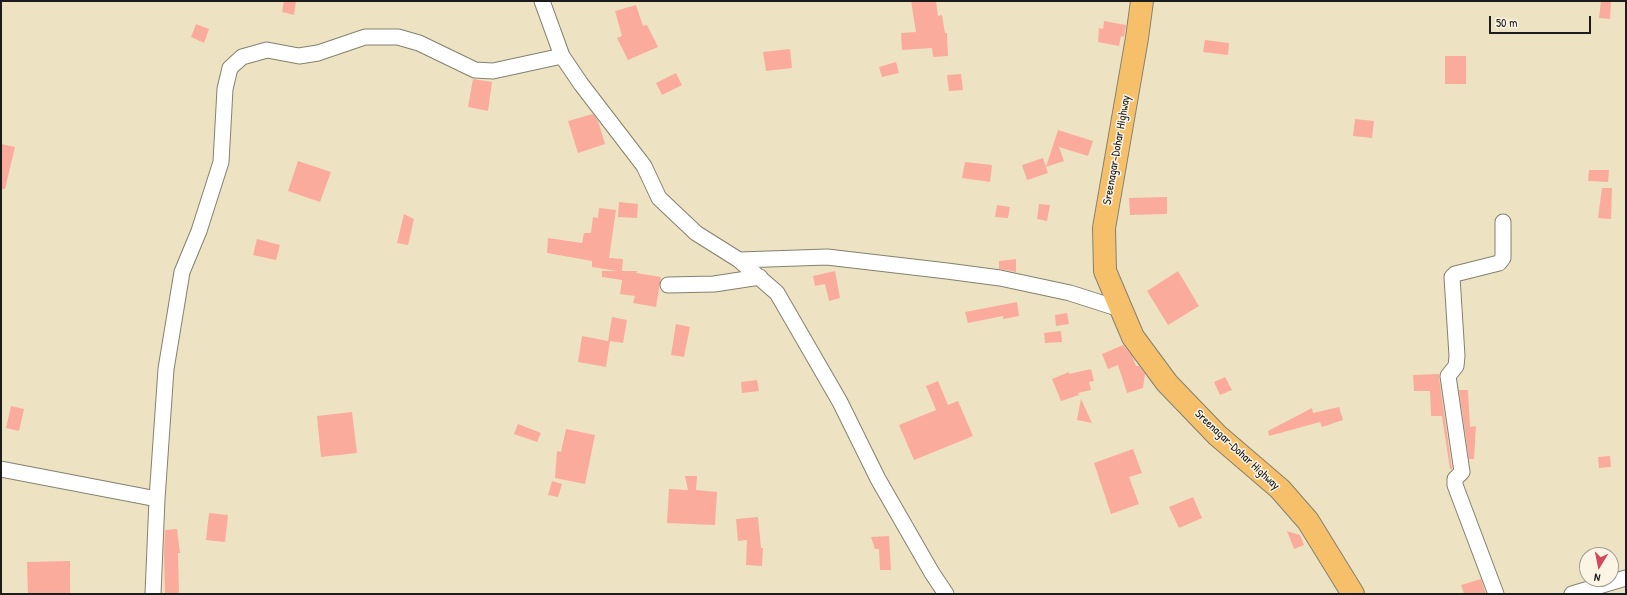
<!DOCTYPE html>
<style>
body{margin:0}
#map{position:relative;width:1627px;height:595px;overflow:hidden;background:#ede3c2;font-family:"Patrick Hand",sans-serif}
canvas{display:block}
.frame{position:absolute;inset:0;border:2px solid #1c1c1c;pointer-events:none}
.north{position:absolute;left:1579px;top:547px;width:40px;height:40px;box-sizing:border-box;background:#fcf5e5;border:1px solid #a29e95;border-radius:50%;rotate:190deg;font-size:11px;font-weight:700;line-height:16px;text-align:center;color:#1c1c1c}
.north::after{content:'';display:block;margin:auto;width:14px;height:18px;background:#d1495b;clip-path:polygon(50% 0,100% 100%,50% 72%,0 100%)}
.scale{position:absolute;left:1489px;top:16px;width:102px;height:18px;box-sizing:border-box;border:2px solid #1c1c1c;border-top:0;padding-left:5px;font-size:12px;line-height:14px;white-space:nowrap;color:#1c1c1c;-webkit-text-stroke:3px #fcf5e5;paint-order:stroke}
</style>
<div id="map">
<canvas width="1627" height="595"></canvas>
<div class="frame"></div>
<div class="north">N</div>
<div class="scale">50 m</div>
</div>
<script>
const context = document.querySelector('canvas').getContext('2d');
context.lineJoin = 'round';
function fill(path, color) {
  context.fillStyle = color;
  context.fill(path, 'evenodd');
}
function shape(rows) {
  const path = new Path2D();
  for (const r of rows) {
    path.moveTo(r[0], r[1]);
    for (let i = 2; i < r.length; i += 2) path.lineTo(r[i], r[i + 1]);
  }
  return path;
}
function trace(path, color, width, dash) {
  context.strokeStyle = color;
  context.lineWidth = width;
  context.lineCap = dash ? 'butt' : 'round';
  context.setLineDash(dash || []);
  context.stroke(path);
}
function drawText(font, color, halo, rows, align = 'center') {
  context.font = font + ' "Patrick Hand",sans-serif';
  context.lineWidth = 3;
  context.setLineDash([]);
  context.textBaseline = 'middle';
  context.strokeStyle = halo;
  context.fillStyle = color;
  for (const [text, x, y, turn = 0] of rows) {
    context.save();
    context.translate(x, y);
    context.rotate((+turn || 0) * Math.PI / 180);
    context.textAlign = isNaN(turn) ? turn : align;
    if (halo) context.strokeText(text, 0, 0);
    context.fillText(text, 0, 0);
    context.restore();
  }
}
const building = shape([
 [284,1,296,1,294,15,282,12],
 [911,1,936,1,938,16,942,15,945,33,947,33,948,56,933,57,932,48,902,50,901,33,916,32],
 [1601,1,1611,1,1610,19,1599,18],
 [636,5,643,26,647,25,658,47,628,60,617,38,622,36,615,11],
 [1104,21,1126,25,1124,37,1121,36,1119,46,1098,42,1099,28,1103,29],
 [196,24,209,29,204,43,191,37],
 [1205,40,1229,43,1228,55,1203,52],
 [790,49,792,68,766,71,763,52],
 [1445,56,1466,56,1466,84,1445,84],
 [896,62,899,73,882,77,879,67],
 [676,73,682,85,662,95,656,83],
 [961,74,963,90,949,91,947,75],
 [473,79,492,82,488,111,468,107],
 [593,114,598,121,605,144,578,153,568,121],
 [1355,119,1374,121,1372,138,1353,136],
 [1058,130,1093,141,1088,156,1059,147,1064,161,1046,167,1048,173,1027,180,1022,165,1043,158,1046,167],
 [1,144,15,147,5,189,1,189],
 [298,161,331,172,320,202,288,191],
 [965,162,992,165,990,182,962,178],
 [1589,170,1609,170,1608,182,1588,181],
 [1602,188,1612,188,1611,219,1598,218],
 [1167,197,1167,214,1130,215,1129,198],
 [619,202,638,204,637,218,618,217],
 [1039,204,1050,205,1047,221,1037,219],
 [997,205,1010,207,1008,218,995,217],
 [599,208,616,210,609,258,623,259,622,271,637,271,636,273,661,277,656,307,633,303,635,296,620,294,622,280,602,277,602,271,617,271,592,267,592,261,547,253,548,238,582,243,584,233,591,233,593,217,598,218],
 [404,214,414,219,408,245,397,243],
 [257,239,280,245,276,260,253,255],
 [1016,259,1016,272,999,269,999,261],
 [835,271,840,298,829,301,825,284,815,286,813,276],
 [1178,271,1199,306,1168,325,1147,291],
 [1017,302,1019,316,1003,319,1003,316,968,323,965,312],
 [1067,313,1069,324,1056,326,1055,315],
 [612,317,627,320,623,343,610,341,606,367,578,362,582,336,608,341],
 [676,324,690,327,684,357,671,355],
 [1061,331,1062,342,1045,343,1044,333],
 [1123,345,1132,356,1136,366,1139,366,1145,374,1143,388,1127,393,1118,365,1108,369,1102,354],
 [1091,369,1094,381,1089,382,1091,390,1078,393,1079,395,1061,401,1052,379,1069,372,1069,374],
 [1439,374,1439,377,1452,469,1450,469,1442,416,1431,416,1430,391,1414,391,1413,375],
 [1225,377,1232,390,1220,395,1214,382],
 [757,380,759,391,742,393,741,382],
 [938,381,948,405,958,401,973,436,914,460,899,425,936,410,926,386],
 [1459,390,1468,390,1470,427,1476,426,1474,459,1469,459],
 [1081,399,1092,423,1077,420],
 [11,406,24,409,19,431,6,428],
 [1339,407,1343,420,1322,427,1320,422,1269,436,1268,431,1312,408,1313,413],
 [352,412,357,453,321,457,317,416],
 [518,424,541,433,537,442,514,434],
 [566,429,595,435,585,484,555,478,557,451,561,452],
 [1133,449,1142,473,1129,477,1139,504,1111,514,1094,463],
 [1610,456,1611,467,1599,468,1598,457],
 [685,476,697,476,696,490,717,492,715,525,667,523,669,489,688,490],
 [552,481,562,484,558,497,548,495],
 [1193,497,1202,518,1179,528,1169,507],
 [209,513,228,515,225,542,206,540],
 [758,517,761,548,763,548,762,566,746,565,747,540,738,541,736,519],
 [177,529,180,553,178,553,179,594,165,594,164,555,165,530],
 [1287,531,1300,535,1304,545,1294,549],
 [889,536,891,570,880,570,879,549,875,549,871,537],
 [70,561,70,594,28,594,27,562],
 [1481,579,1486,594,1464,594,1461,585]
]);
const minor = shape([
 [542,1,562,56,581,84,644,166,659,198,696,233,739,260,777,293,840,402,878,479,932,573,946,594],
 [739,260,827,257,947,271,1000,278,1070,293,1120,309],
 [668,285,714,284,760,277],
 [1,469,157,499],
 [153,594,157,499,166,369,182,272,199,231,221,162,225,89,230,68,242,57,267,50,299,56,318,53,365,37,398,37,419,43,475,70,493,71,562,56],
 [1496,594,1455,485,1455,479,1462,472,1448,376,1456,366,1457,356,1452,277,1455,274,1499,263,1503,258,1503,222],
 [1572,594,1626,578]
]);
const primary = shape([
 [1142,1,1137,38,1104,228,1105,271,1133,337,1167,383,1217,435,1280,489,1308,521,1353,594]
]);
const streetNames = [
 ["Sreenagar-Dohar Highway",1117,150,-80],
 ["Sreenagar-Dohar Highway",1237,450,43]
];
fill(building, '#fbab9c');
trace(minor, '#84806f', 17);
trace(primary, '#84806f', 24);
trace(minor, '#fff', 15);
trace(primary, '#f6c06b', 22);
drawText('12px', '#1c1c1c', '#fcf5e5', streetNames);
</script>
